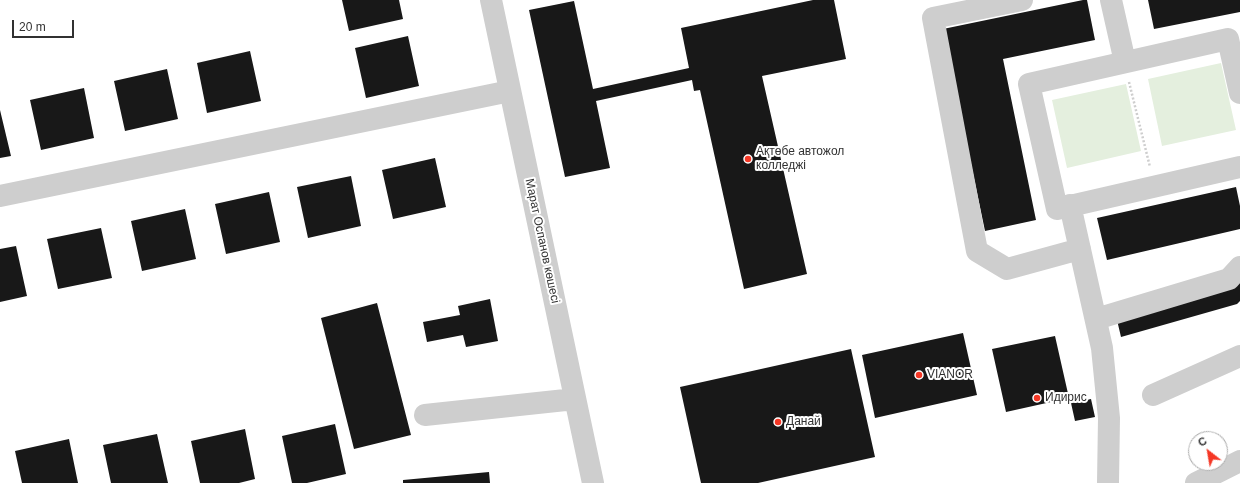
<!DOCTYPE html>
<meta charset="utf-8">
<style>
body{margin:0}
#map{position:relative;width:1240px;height:483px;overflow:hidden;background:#fff;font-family:Helvetica,sans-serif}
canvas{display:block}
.north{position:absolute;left:1188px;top:431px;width:40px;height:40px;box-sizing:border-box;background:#fff;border:1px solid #adadad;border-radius:50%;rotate:329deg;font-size:11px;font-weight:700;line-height:16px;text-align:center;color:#313131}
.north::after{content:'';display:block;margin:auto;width:14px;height:18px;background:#f53725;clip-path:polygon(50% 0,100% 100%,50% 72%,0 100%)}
.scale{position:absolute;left:12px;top:20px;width:62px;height:18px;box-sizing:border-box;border:2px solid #313131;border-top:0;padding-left:5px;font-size:12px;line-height:14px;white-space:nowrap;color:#313131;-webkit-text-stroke:3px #fff;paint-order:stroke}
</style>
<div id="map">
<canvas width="1240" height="483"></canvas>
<div class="north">С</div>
<div class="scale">20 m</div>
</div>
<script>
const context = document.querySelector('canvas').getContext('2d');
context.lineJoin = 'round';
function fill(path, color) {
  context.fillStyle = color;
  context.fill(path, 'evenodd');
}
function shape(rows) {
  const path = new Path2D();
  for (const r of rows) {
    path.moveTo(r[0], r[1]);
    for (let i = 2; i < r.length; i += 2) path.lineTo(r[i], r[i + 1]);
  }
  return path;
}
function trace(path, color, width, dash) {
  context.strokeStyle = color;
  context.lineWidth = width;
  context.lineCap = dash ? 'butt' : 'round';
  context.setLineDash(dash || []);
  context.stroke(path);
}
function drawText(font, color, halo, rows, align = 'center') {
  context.font = font + ' Helvetica,sans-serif';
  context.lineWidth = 4;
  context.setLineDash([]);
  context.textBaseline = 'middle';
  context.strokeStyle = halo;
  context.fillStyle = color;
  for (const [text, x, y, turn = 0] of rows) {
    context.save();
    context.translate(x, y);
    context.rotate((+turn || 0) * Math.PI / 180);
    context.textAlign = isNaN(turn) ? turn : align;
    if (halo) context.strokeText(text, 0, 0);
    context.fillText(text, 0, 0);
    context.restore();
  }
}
const green = shape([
 [1221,63,1236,130,1162,146,1148,79],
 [1126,84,1141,151,1067,168,1052,100]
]);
const building = shape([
 [342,0,399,0,403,19,349,31],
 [813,0,834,0,846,59,762,76,807,274,744,289,700,90,694,91,692,80,596,101,610,168,565,177,529,10,574,1,593,89,689,68,681,28],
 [1083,0,1087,0,1095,40,1003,59,1036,220,985,231,943,29],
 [1148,0,1240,0,1240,12,1154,29],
 [408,36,419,86,366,98,355,48],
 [250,51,261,101,207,113,197,63],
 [167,69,178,119,125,131,114,81],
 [84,88,94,138,41,150,30,100],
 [0,110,11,156,0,158],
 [435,158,446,207,393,219,382,170],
 [351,176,361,226,308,238,297,187],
 [1236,187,1240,206,1240,229,1107,260,1097,218],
 [269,192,280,242,226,254,215,204],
 [185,209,196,259,142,271,131,221],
 [101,228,112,278,58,289,47,239],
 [16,246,27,296,0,302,0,249],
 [1240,275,1240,301,1237,304,1121,337,1117,320],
 [490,299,498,341,466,347,463,335,427,342,423,322,460,315,458,306],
 [377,303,411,435,354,449,321,318],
 [963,333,977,395,875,418,862,355],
 [1055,336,1069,398,1006,412,992,349],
 [851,349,875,457,758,483,701,483,680,387],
 [1091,399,1095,417,1075,421,1071,403],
 [335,424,346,474,307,483,292,483,282,436],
 [245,429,255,479,239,483,200,483,191,441],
 [157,434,168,483,111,483,103,445],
 [69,439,78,483,22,483,15,451],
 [489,472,490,483,403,483,403,480]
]);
const path = shape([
 [1129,82,1150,167]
]);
const minor = shape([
 [491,0,593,483],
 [1022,0,933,18,977,251,1007,269,1080,249],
 [1111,0,1125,62],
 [1240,93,1228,39,1029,84,1057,209,1240,167],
 [0,196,510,91],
 [1070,205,1102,348,1109,418,1108,483],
 [1096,319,1229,279,1240,267],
 [1153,395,1240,356],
 [425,415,575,399],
 [1196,483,1240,461]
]);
const markers = [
 [748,159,4,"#f53725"],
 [919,375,4,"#f53725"],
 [1037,398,4,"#f53725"],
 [778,422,4,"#f53725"]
];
const poiNames = [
 ["Ақтөбе автожол",756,152],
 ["колледжі",756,166],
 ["VIANOR",927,375],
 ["Идирис",1045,398],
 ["Данай",786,422]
];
const streetNames = [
 ["Марат Оспанов көшесі",542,241,78]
];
fill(green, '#e4efde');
fill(building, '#181818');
trace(path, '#cecece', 2.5, [2, 2]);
trace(minor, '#cecece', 22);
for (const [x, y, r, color] of markers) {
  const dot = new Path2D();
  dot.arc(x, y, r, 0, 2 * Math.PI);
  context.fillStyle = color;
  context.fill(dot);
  trace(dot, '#fff', 1.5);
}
drawText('12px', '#313131', '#fff', poiNames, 'left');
drawText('12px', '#313131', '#fff', streetNames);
</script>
